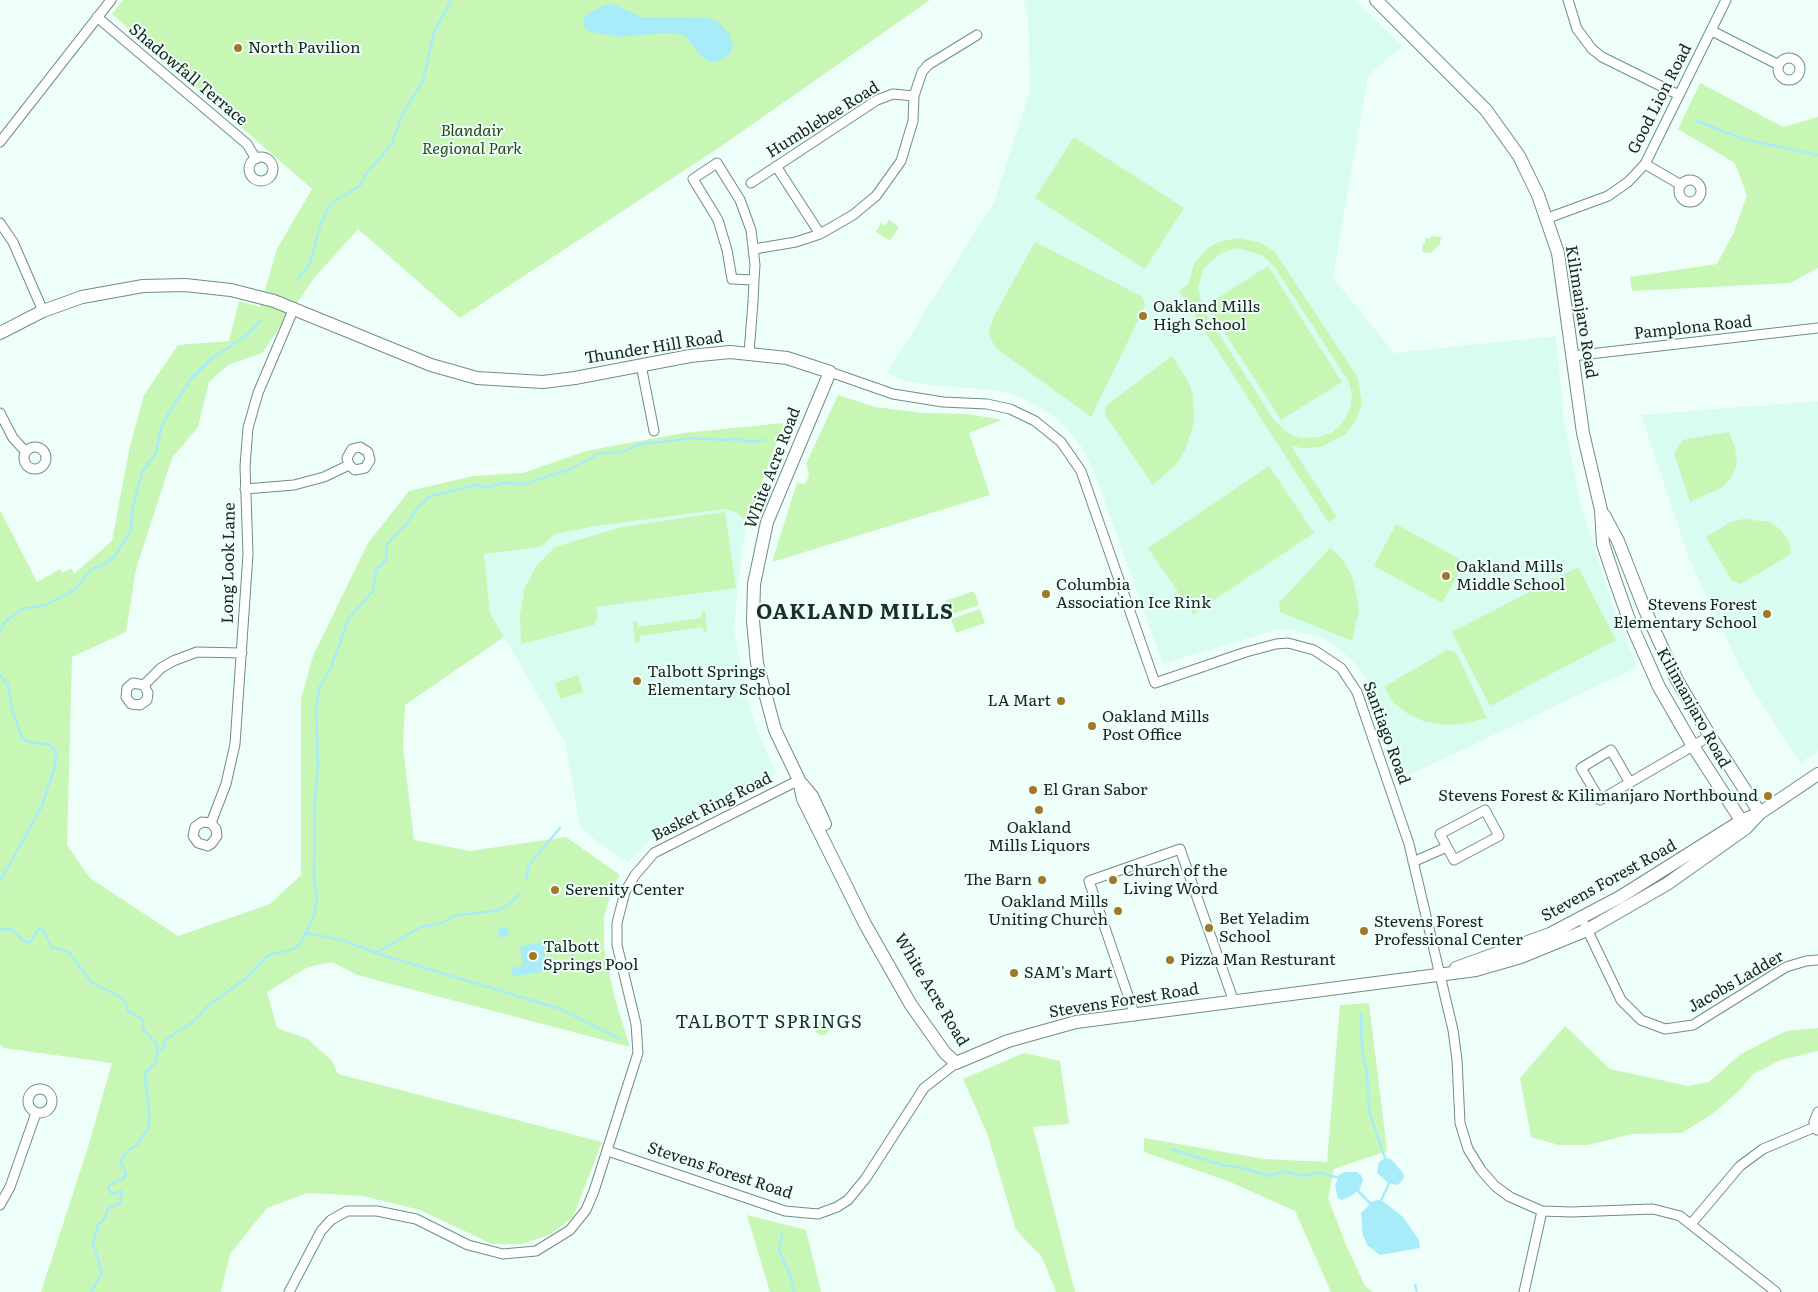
<!DOCTYPE html>
<style>
body{margin:0}
canvas{display:block;background:#eefff9}
</style>
<canvas width="1818" height="1292"></canvas>
<script>
const context = document.querySelector('canvas').getContext('2d');
context.lineJoin = 'round';
function fill(path, color) {
  context.fillStyle = color;
  context.fill(path, 'evenodd');
}
function shape(rows) {
  const path = new Path2D();
  for (const r of rows) {
    if (r.length === 3) {
      path.moveTo(r[0] + r[2], r[1]);
      path.arc(r[0], r[1], r[2], 0, 2 * Math.PI);
      continue;
    }
    path.moveTo(r[0], r[1]);
    for (let i = 2; i < r.length; i += 2) path.lineTo(r[i], r[i + 1]);
  }
  return path;
}
function trace(path, color, width, dash) {
  context.strokeStyle = color;
  context.lineWidth = width;
  context.lineCap = dash ? 'butt' : 'round';
  context.setLineDash(dash || []);
  context.stroke(path);
}
function drawText(font, color, halo, rows, align = 'center') {
  context.font = font + ' Literata,serif';
  context.lineWidth = 4;
  context.setLineDash([]);
  context.textBaseline = 'middle';
  context.strokeStyle = halo;
  context.fillStyle = color;
  for (const [text, x, y, turn = 0] of rows) {
    context.save();
    context.translate(x, y);
    context.rotate((+turn || 0) * Math.PI / 180);
    context.textAlign = isNaN(turn) ? turn : align;
    if (halo) context.strokeText(text, 0, 0);
    context.fillText(text, 0, 0);
    context.restore();
  }
}
const built = shape([
 [1023,0,1355,0,1402,46,1368,76,1333,278,1394,353,1556,336,1564,418,1580,502,1611,601,1637,667,1403,778,1366,678,1350,658,1323,638,1293,630,1278,629,1163,664,1094,471,1080,444,1059,420,1029,401,1012,394,993,390,927,385,900,379,887,373,994,202,1030,91,1028,15],
 [1818,401,1818,751,1800,763,1742,672,1688,556,1641,415],
 [726,509,737,513,747,522,742,549,734,628,749,706,760,737,776,773,769,780,650,840,628,862,588,835,580,826,565,742,490,613,484,554,533,548,542,546,555,534,596,526]
]);
const green = shape([
 [123,0,930,0,720,147,460,318,358,229,315,277,262,353,228,365,209,382,198,427,172,458,136,569,126,632,72,657,67,845,90,878,178,936,270,904,301,875,301,699,313,656,368,543,409,491,473,476,523,473,586,451,683,433,784,423,747,522,737,513,726,509,596,526,555,534,542,546,533,548,484,554,490,613,504,637,405,705,403,747,414,840,470,851,566,837,620,875,613,886,604,917,604,949,615,999,630,1047,357,975,332,962,308,967,267,992,277,1028,308,1039,332,1061,338,1074,602,1142,573,1217,549,1235,521,1244,492,1244,420,1210,363,1196,307,1193,267,1208,230,1254,221,1292,41,1292,89,1144,112,1063,4,1048,0,1045,0,510,37,582,60,569,62,573,71,568,74,574,112,541,130,446,144,395,178,345,229,341,239,301,260,307,277,249,312,189,112,14],
 [1700,83,1783,127,1818,117,1818,268,1790,283,1632,291,1630,277,1717,264,1734,232,1747,195,1735,163,1678,129],
 [1074,137,1184,208,1145,269,1035,198],
 [889,220,899,227,890,241,876,232,881,223,885,226],
 [1431,236,1441,237,1440,244,1431,253,1422,252,1423,243,1425,243,1425,238,1430,239],
 [1237,238,1259,242,1275,252,1358,378,1362,404,1356,420,1346,434,1321,447,1302,448,1291,446,1337,517,1328,522,1179,291,1188,285,1194,264,1207,249,1216,243],
 [1237,248,1262,255,1274,266,1349,382,1352,396,1350,408,1343,422,1333,432,1319,437,1304,438,1293,436,1283,429,1274,420,1204,311,1198,288,1203,269,1221,253],
 [1035,242,1143,297,1145,306,1091,417,996,348,992,341,989,334,993,318],
 [1268,266,1342,382,1281,420,1207,305],
 [1172,356,1188,381,1193,395,1194,422,1185,451,1177,463,1153,485,1105,415,1106,406],
 [838,395,875,407,923,413,968,414,1002,420,969,433,990,495,772,562,797,483,805,484,809,475,806,464],
 [1729,432,1735,447,1737,464,1732,476,1723,487,1690,502,1674,453,1682,440],
 [1269,466,1314,533,1193,614,1148,548],
 [725,512,736,588,596,607,598,616,594,625,521,644,520,614,525,587,537,565,555,547,622,527],
 [1743,519,1770,522,1780,529,1789,541,1791,554,1741,584,1732,581,1706,537,1731,522],
 [1396,524,1465,562,1442,603,1374,566],
 [1330,548,1343,560,1352,576,1356,593,1359,610,1352,641,1280,612,1279,603],
 [1578,567,1616,640,1490,706,1452,632],
 [974,591,979,605,950,615,945,601],
 [980,609,985,623,956,633,951,619],
 [703,610,705,612,707,633,704,632,702,627,640,636,640,641,635,643,633,621,637,621,638,627,701,618],
 [1447,650,1456,652,1487,718,1468,723,1446,725,1423,721,1408,714,1394,703,1384,687],
 [578,675,583,692,560,699,555,683],
 [1369,1003,1387,1151,1334,1169,1328,1198,1346,1245,1365,1286,1373,1292,1331,1292,1295,1211,1228,1181,1144,1152,1144,1138,1264,1159,1327,1162,1340,1005],
 [822,1028,7],
 [1565,1026,1610,1069,1688,1086,1709,1082,1741,1054,1786,1031,1818,1028,1818,1051,1781,1060,1753,1074,1740,1090,1712,1114,1682,1133,1632,1134,1588,1145,1559,1145,1531,1137,1520,1078],
 [1024,1053,1060,1061,1069,1124,1033,1127,1075,1292,1056,1292,1042,1257,1016,1230,987,1133,963,1079],
 [747,1215,806,1230,821,1292,770,1292]
]);
const water = shape([
 [613,4,642,17,710,18,717,21,729,33,733,47,730,54,717,62,708,61,700,55,686,37,680,34,664,33,620,37,591,32,585,29,583,17,587,14,605,5],
 [503,932,5.5],
 [543,942,547,971,513,977,511,969,523,965,520,946],
 [1385,1158,1391,1159,1403,1173,1404,1178,1400,1183,1396,1185,1388,1183,1377,1173,1379,1162],
 [1345,1172,1357,1172,1362,1176,1363,1180,1360,1189,1353,1195,1342,1200,1338,1198,1335,1186,1340,1174],
 [1377,1200,1383,1201,1403,1217,1419,1240,1420,1248,1380,1255,1368,1246,1363,1236,1361,1213,1372,1202]
]);
const stream = shape([
 [1697,121,1743,139,1818,155],
 [297,280,310,264,321,223,331,203,360,186,365,175,392,144,401,117,423,81,434,33,451,0],
 [0,631,5,622,15,614,22,609,45,605,67,594,77,587,90,570,101,566,114,557,131,530,132,510,142,472,156,453,161,428,169,412,191,379,212,358,244,337,260,321],
 [0,675,8,685,12,710,23,739,30,742,50,745,55,750,56,756,55,766,41,808,0,881],
 [527,879,528,866,560,828],
 [0,930,8,929,14,931,23,941,30,943,39,928,42,929,52,947,69,952,91,982,120,997,125,1001,128,1011,143,1019,143,1029,156,1043,157,1053,155,1063,146,1072,145,1077,149,1113,149,1127,136,1146,130,1149,120,1161,126,1174,124,1178,111,1184,108,1188,112,1194,121,1191,122,1193,120,1203,107,1209,105,1219,98,1225,93,1243,102,1273,91,1292],
 [305,933,342,940,376,953,560,1009,620,1039],
 [376,953,421,927,442,923,456,915,495,911,508,905,519,894],
 [1361,1013,1362,1050,1367,1073,1369,1111,1386,1161],
 [157,1053,165,1046,164,1042,168,1038,194,1021,209,1005,245,979,269,955,294,949,301,943,314,916,317,897,314,878,315,799,318,768,316,710,319,688,331,667,349,618,373,591,376,570,386,560,387,544,405,526,419,506,430,496,477,485,487,488,502,483,524,484,571,469,600,453,621,452,641,444,693,438,725,440,738,439,752,442,765,440],
 [1172,1149,1225,1166,1239,1167,1269,1176,1285,1171,1303,1176,1318,1172,1339,1178],
 [1356,1189,1371,1204],
 [1380,1203,1390,1181],
 [782,1235,779,1251,791,1277,794,1292],
 [1415,1285,1417,1292]
]);
const street = shape([
 [1568,0,1577,29,1592,49,1602,57,1679,95],
 [97,17,247,144,256,159],
 [1712,31,1779,65],
 [1789,69,11],
 [0,142,111,0],
 [261,169,12],
 [1645,164,1681,185],
 [776,166,820,234],
 [1690,191,11],
 [751,183,877,100,893,94,914,96],
 [1548,218,1608,196,1628,182,1645,164,1726,0],
 [0,223,13,242,43,311],
 [754,249,796,242,820,234,853,215,876,196,901,161,913,121,914,96,922,72,928,65,977,35],
 [749,353,753,302,754,280,755,265,751,230,740,200,717,163,693,179,718,220,727,250,732,279,754,280],
 [1572,356,1818,328],
 [641,365,654,431],
 [830,372,893,394,943,402,987,404,1010,409,1035,421,1061,442,1081,471,1155,683,1246,652,1276,644,1288,643,1314,650,1341,668,1357,692,1409,844,1453,1030,1457,1060,1460,1123,1468,1149,1481,1170,1495,1186,1510,1197,1542,1211,1571,1212,1653,1209,1680,1216,1776,1292],
 [0,413,13,438,26,452],
 [35,458,11],
 [245,489,294,485,324,477,349,465,347,458,352,449,360,447,368,452,370,460,365,468,355,470,349,465],
 [144,685,133,683,127,688,126,697,131,704,140,705,147,700,148,693,144,685,161,668,173,661,197,652,242,653],
 [1630,783,1611,750,1581,768,1600,800,1710,736],
 [211,823,202,822,195,827,193,836,198,843,208,846,212,843,217,836,216,829,211,823,226,784,235,744,248,554,245,466,248,428,258,393,294,308],
 [1413,862,1447,847,1440,834,1485,810,1499,836,1454,860,1447,847],
 [1585,925,1621,1000,1641,1020,1665,1029,1693,1025,1786,967,1806,961,1818,960],
 [1134,1013,1089,881,1180,849,1234,1002],
 [40,1101,12],
 [1817,1130,1814,1122,1818,1112],
 [608,1151,785,1211,818,1214,837,1207,848,1200,866,1178,924,1088,956,1063],
 [0,1205,10,1187,36,1113],
 [1691,1224,1740,1166,1763,1149,1815,1127],
 [289,1292,321,1231,331,1220,347,1211,377,1211,416,1219,468,1245,503,1254,536,1251,570,1230,586,1210,594,1191,638,1053,636,1024,617,945,617,923,625,892,635,875,654,853,799,780],
 [1524,1292,1542,1211]
]);
const secondary = shape([
 [1376,0,1486,110,1519,156,1538,195,1558,253,1583,433,1601,510,1603,544,1615,580,1628,617,1659,687,1693,746,1746,828],
 [0,333,43,311,82,297,143,286,185,285,231,290,274,301,431,365,477,378,543,382,575,378,690,356,730,352,787,358,830,372,767,522,754,584,753,621,757,663,775,730,799,780,803,799,865,924,911,1005,945,1053,956,1063],
 [1604,515,1618,541,1645,610,1677,680,1710,736,1760,813],
 [802,784,812,796,825,824],
 [1456,968,1550,934,1620,897,1741,821,1760,813,1818,774],
 [956,1063,1008,1041,1076,1022,1476,970,1521,957,1587,930,1667,884,1746,828,1760,813]
]);
const markers = [
 [238,48,5,"#a17827"],
 [1143,316,5,"#a17827"],
 [1446,576,5,"#a17827"],
 [1046,594,5,"#a17827"],
 [1767,614,5,"#a17827"],
 [637,681,5,"#a17827"],
 [1061,701,5,"#a17827"],
 [1092,726,5,"#a17827"],
 [1033,790,5,"#a17827"],
 [1768,796,5,"#a17827"],
 [1039,810,5,"#a17827"],
 [1042,880,5,"#a17827"],
 [1113,880,5,"#a17827"],
 [555,890,5,"#a17827"],
 [1118,911,5,"#a17827"],
 [1209,928,5,"#a17827"],
 [1364,931,5,"#a17827"],
 [533,956,5,"#a17827"],
 [1170,960,5,"#a17827"],
 [1014,973,5,"#a17827"]
];
const poiNames = [
 ["North Pavilion",248,48],
 ["Oakland Mills",1153,307],
 ["High School",1153,325],
 ["Oakland Mills",1456,567],
 ["Middle School",1456,585],
 ["Columbia",1056,585],
 ["Association Ice Rink",1056,603],
 ["Stevens Forest",1757,605,"right"],
 ["Elementary School",1757,623,"right"],
 ["Talbott Springs",647,672],
 ["Elementary School",647,690],
 ["LA Mart",1051,701,"right"],
 ["Oakland Mills",1102,717],
 ["Post Office",1102,735],
 ["El Gran Sabor",1043,790],
 ["Stevens Forest & Kilimanjaro Northbound",1758,796,"right"],
 ["Oakland",1039,828,"center"],
 ["Mills Liquors",1039,846,"center"],
 ["Church of the",1123,871],
 ["Living Word",1123,889],
 ["The Barn",1032,880,"right"],
 ["Serenity Center",565,890],
 ["Oakland Mills",1108,902,"right"],
 ["Uniting Church",1108,920,"right"],
 ["Bet Yeladim",1219,919],
 ["School",1219,937],
 ["Stevens Forest",1374,922],
 ["Professional Center",1374,940],
 ["Talbott",543,947],
 ["Springs Pool",543,965],
 ["Pizza Man Resturant",1180,960],
 ["SAM's Mart",1024,973]
];
const streetNames = [
 ["Shadowfall Terrace",188,75,40],
 ["Good Lion Road",1660,99,-63],
 ["Humblebee Road",823,120,-32],
 ["Kilimanjaro Road",1581,312,81],
 ["Pamplona Road",1693,328,-6],
 ["Thunder Hill Road",654,348,-9],
 ["White Acre Road",773,468,-69],
 ["Long Look Lane",229,563,-89],
 ["Kilimanjaro Road",1693,708,61],
 ["Santiago Road",1386,733,70],
 ["Basket Ring Road",712,807,-27],
 ["Stevens Forest Road",1609,881,-29],
 ["Jacobs Ladder",1736,982,-30],
 ["White Acre Road",931,990,59],
 ["Stevens Forest Road",1124,1001,-9],
 ["Stevens Forest Road",720,1171,18]
];
const parkNames = [
 ["Blandair",472,131],
 ["Regional Park",472,149]
];
const neighbourhoodNames = [
 ["TALBOTT SPRINGS",769,1023]
];
const districtNames = [
 ["OAKLAND MILLS",855,613]
];
fill(built, '#d8fcf0');
fill(green, '#c8f6b4');
fill(water, '#a9ecf9');
trace(stream, '#a9ecf9', 2.5);
trace(street, '#738c84', 11);
trace(secondary, '#738c84', 14);
trace(street, '#fff', 9);
trace(secondary, '#fff', 12);
for (const [x, y, r, color] of markers) {
  const dot = new Path2D();
  dot.arc(x, y, r, 0, 2 * Math.PI);
  context.fillStyle = color;
  context.fill(dot);
  trace(dot, '#eefff9', 2);
}
drawText('16px', '#192320', '#eefff9', poiNames, 'left');
drawText('16px', '#192320', '#eefff9', streetNames);
drawText('italic 16px', '#264715', '#eefff9', parkNames);
context.letterSpacing = '1px';
drawText('18px', '#1a3029', '#eefff9', neighbourhoodNames);
context.letterSpacing = '0px';
context.letterSpacing = '1px';
drawText('bold 21px', '#1a3029', '#eefff9', districtNames);
context.letterSpacing = '0px';
</script>
